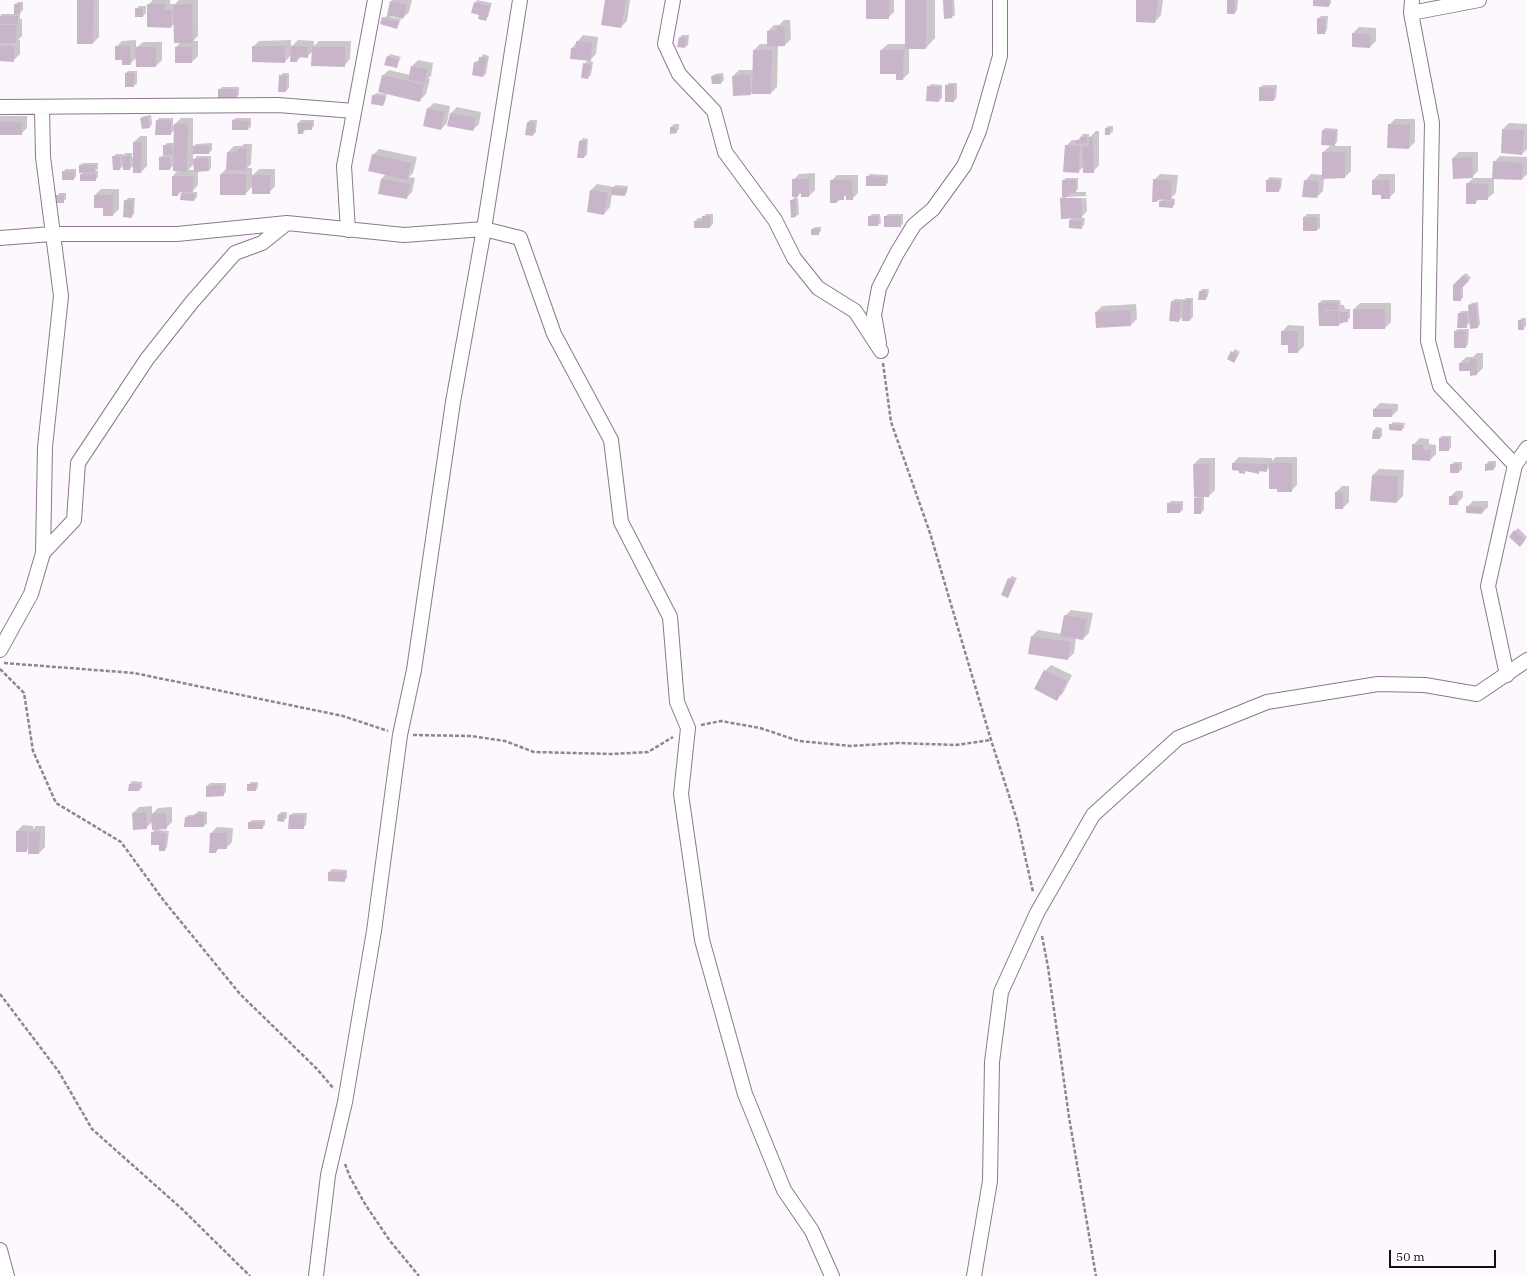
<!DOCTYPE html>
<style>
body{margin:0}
#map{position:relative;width:1527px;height:1276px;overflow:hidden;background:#fdf8fd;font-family:"IBM Plex Serif",serif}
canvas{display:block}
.scale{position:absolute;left:1389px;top:1250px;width:107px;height:18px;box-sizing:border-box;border:2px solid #120c13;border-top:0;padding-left:5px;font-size:12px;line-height:14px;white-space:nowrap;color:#120c13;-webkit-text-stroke:3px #fff;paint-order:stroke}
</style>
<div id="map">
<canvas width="1527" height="1276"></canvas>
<div class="scale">50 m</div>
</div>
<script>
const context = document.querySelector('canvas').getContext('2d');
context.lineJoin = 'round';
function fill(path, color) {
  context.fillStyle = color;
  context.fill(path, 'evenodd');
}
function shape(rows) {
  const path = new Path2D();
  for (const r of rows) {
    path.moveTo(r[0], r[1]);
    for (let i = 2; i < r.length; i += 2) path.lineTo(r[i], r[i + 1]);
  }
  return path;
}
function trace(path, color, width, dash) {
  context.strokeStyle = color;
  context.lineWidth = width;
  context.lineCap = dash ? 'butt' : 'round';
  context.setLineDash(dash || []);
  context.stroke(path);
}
const shadow = shape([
 [78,0,99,0,99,37,93,43],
 [153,0,170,0,170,4,175,4,179,0,198,0,198,36,193,41,198,41,198,56,192,62,176,47,181,42,175,23,171,27,148,5],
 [392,0,412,0,409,12,403,18,392,15,391,17,401,19,397,28,383,18,387,16],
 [477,0,492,3,488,17,485,20,480,14,472,12],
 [606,0,630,0,627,21,621,27],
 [867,0,894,0,894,12,888,18],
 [906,0,935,0,935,38,926,48,909,48,909,73,903,79,897,79,897,73,881,50,888,44,906,44],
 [945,0,954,0,955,15,952,17],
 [1138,0,1163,0,1161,15,1155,22],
 [1228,0,1238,0,1237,11,1234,13],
 [1314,0,1331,0,1331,3,1329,6],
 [18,2,23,2,23,10,19,14,20,14,20,19,22,19,22,36,18,40,20,40,20,54,14,60,0,60,0,16,2,14,15,14,15,5],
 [139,6,146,6,146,13,143,16,136,9],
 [1321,16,1328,16,1327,30,1325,33,1318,19],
 [784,20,790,20,791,39,785,45,778,45,777,87,771,93,752,93,750,94,733,76,739,70,753,70,754,50,760,44,768,44,768,31,774,25,779,25],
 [1359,27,1376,28,1376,41,1370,47,1353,33],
 [583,35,598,37,596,54,589,61,593,62,591,75,588,78,584,64,588,60,572,48],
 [682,35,689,35,688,45,685,47,680,37],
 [136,40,136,48,143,42,162,42,162,60,156,66,137,57,130,64,123,59,116,47,122,41],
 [291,40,291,47,298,40,314,41,314,46,319,41,351,41,350,59,344,66,313,51,307,57,302,56,297,61,291,55,285,62,253,47,259,41],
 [390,54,401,57,396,67,388,57],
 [483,54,489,56,486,74,483,76,475,62,480,60],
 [418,60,433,63,431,76,428,78,430,79,426,94,420,100,387,93,385,102,383,105,373,96,376,93,385,94,382,76,389,70,410,75,412,66],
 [128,71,137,71,137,83,134,86,126,73],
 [283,73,289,73,289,88,286,91,280,76],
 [723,73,724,80,721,83,712,76,715,74],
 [949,83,957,83,957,98,954,101,946,101,946,86],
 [931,84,942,85,942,98,939,101,928,87],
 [1263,85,1277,85,1276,98,1274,100,1260,88],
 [222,87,239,87,239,94,237,97,219,90],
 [434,103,450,106,447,123,441,129,427,109],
 [457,107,481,112,479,124,473,130,448,125,451,113],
 [151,115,152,124,150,127,141,118,144,116],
 [0,116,27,116,27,128,21,134,0,134],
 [159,118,173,118,173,126,181,118,193,118,193,147,196,144,212,143,212,150,209,153,193,153,193,161,197,156,211,156,211,168,209,170,198,171,198,185,192,192,197,192,197,197,194,200,181,199,182,191,178,195,173,195,173,176,178,170,174,165,170,169,160,157,164,155,164,146,167,143,174,143,175,130,170,134,157,121],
 [195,163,195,170,188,170],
 [236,118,251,118,251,127,248,129,233,120],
 [1395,119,1415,119,1415,142,1409,148,1389,125],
 [301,120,314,120,314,126,311,129,306,129,303,133,299,133,298,123],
 [530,120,537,120,536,132,533,135,528,122],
 [1509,123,1527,124,1527,149,1522,154,1503,129],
 [674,124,679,124,679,129,676,132,671,127],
 [1108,126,1113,126,1113,131,1110,134,1106,128],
 [1325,128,1338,129,1337,142,1333,146,1351,146,1351,171,1345,177,1324,178,1323,191,1317,197,1305,181,1311,174,1323,175,1323,152,1331,145,1323,130],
 [1096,131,1099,131,1099,165,1093,172,1083,167,1078,172,1066,146,1072,140,1078,140,1083,134,1089,134,1089,138],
 [140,136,147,136,147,166,141,172,134,165,130,169,123,166,120,169,113,157,116,154,123,154,123,156,125,153,132,153,132,157,134,157,134,142],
 [583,138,588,139,587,155,584,157,580,141],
 [244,144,252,144,251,164,247,168,252,168,252,176,259,169,275,169,275,186,269,193,253,186,245,194,221,174,227,168,228,152,234,146,242,146],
 [379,149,417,157,413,173,409,177,415,178,412,192,406,198,379,193,381,179,386,174,373,155],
 [1459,152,1478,152,1478,171,1472,177,1453,158],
 [1500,156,1527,157,1527,174,1522,179,1494,178,1494,193,1487,199,1479,199,1475,203,1467,184,1473,178,1493,178,1494,162],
 [83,163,98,163,98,169,95,171,98,171,98,177,95,180,81,174,84,172,80,165],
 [66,169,76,169,76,177,73,179,63,172],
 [815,173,815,190,809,196,802,196,802,192,796,198,798,198,799,214,796,216,792,217,791,201,796,196,793,180,799,174],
 [870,174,888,175,888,183,885,185,867,177],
 [1160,174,1178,175,1176,193,1171,198,1175,199,1175,204,1172,207,1160,201,1163,199,1157,201,1154,180],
 [1379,174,1395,174,1395,192,1389,198,1382,194,1373,180],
 [837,175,858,175,858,193,852,199,847,195,837,202,831,181],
 [1270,177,1282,178,1281,188,1279,191,1267,180],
 [1066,178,1078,178,1078,189,1075,192,1086,192,1087,211,1081,218,1085,218,1084,225,1081,228,1070,220,1072,218,1061,199,1063,197,1063,181],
 [1086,196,1086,198,1066,199,1066,197],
 [597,184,614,187,615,185,628,186,627,192,625,195,612,194,610,207,604,214,588,211,591,190],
 [101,189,119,189,119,209,113,215,104,207,95,195],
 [59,193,66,193,66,199,63,202,57,196],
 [128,198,135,198,134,214,132,216,125,201],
 [706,214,713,214,713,224,710,227,695,221,698,218,703,218],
 [872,214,880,214,881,223,878,225,869,217],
 [888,214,903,214,903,223,900,226,885,217],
 [1307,214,1320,214,1320,228,1317,230,1304,217],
 [815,227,821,227,821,231,818,234,812,229],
 [1466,273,1471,278,1463,285,1463,297,1461,300,1454,285],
 [1202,289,1209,289,1208,296,1206,299,1200,292],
 [1186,298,1193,298,1193,317,1190,320,1183,316,1179,321,1172,301,1175,299,1183,299,1183,301],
 [1322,300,1340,300,1341,305,1344,305,1345,309,1350,309,1350,318,1339,325,1320,325,1319,303],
 [1478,302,1480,325,1477,327,1470,322,1466,327,1459,314,1461,311,1470,311,1469,305,1472,303],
 [1360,303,1391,303,1391,322,1385,328,1354,309],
 [1136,304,1137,319,1131,325,1096,312,1102,306],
 [1522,318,1526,318,1526,326,1523,329,1519,321],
 [1288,325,1304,326,1304,346,1298,352,1289,344,1282,332],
 [1458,329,1469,329,1468,344,1466,347,1455,331],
 [1235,349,1240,352,1234,362,1228,359],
 [1477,353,1483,353,1483,368,1477,374,1460,363,1466,357,1473,357],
 [1380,403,1398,404,1398,410,1392,416,1374,409],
 [1393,422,1405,423,1404,428,1401,430,1390,425],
 [1376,427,1382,428,1382,436,1380,438,1374,430],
 [1442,436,1451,436,1451,447,1449,450,1440,438],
 [1420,438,1429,439,1429,444,1436,445,1436,454,1430,460,1413,445],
 [1239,457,1272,458,1272,461,1276,457,1297,457,1297,485,1291,491,1270,467,1266,471,1261,470,1258,473,1253,470,1240,472,1233,463],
 [1200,458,1215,458,1215,490,1209,496,1204,496,1204,510,1201,513,1195,499,1198,496,1194,464],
 [1489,461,1496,461,1496,467,1493,469,1486,464],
 [1454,462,1462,462,1462,469,1459,472,1451,472,1451,465],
 [1379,469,1404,470,1403,496,1397,502,1373,475],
 [1342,486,1349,486,1349,502,1343,508,1336,492],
 [1456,491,1463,491,1463,497,1457,504,1450,497],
 [1171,501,1183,501,1183,510,1180,512,1168,504],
 [1473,501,1488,501,1488,507,1482,513,1467,507],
 [1518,528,1527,537,1523,543,1510,536],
 [1012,576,1017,578,1008,596,1009,579],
 [1071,610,1093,613,1089,633,1083,639,1076,638,1074,653,1068,659,1032,636,1038,630,1062,634,1065,616],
 [1051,665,1072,675,1063,693,1057,699,1045,671],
 [132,781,142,782,142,788,139,790,129,790,130,784],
 [251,782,258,782,258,787,256,790,248,785],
 [210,783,226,783,226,792,223,795,207,786],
 [152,806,152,814,158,808,172,807,172,822,166,828,159,829,159,830,169,831,167,847,165,850,152,833,155,829,152,822,146,828,133,813,139,807],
 [198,811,207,812,207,823,204,826,186,818,188,815,195,815],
 [281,812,287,812,287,818,284,820,279,815],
 [293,813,307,813,306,825,303,828,290,815],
 [252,820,265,820,265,825,262,828,249,823],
 [23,825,33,826,33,829,36,826,45,826,45,847,39,853,29,848,26,851,17,831],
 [217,827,233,828,232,842,226,848,219,848,216,852,211,833],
 [332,869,347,870,347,878,344,881,329,872]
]);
const building = shape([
 [77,0,94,0,93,44,77,44],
 [605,0,626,0,621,28,601,25],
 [866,0,889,0,889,19,866,19],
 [905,0,926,0,926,49,905,49],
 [943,0,952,0,952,18,944,19],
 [1136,0,1158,0,1155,23,1136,22],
 [1227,0,1235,0,1235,14,1227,14],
 [1313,0,1329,0,1329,7,1313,6],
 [390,1,407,5,403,19,387,15],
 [474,2,490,6,486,21,478,19,479,15,471,13],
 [14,4,21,4,20,14,14,14],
 [147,4,165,4,165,10,172,10,171,28,147,27],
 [192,4,193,43,174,43,173,5],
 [135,8,143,9,143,17,135,17],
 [0,16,18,16,18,24,0,24],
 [382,17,399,22,397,29,380,24],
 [1317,18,1325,19,1325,34,1317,34],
 [0,25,17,25,16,43,0,43],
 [777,26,784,26,785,46,767,47,767,31,777,30],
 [1352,33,1370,34,1370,48,1352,47],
 [679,37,686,38,685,48,677,47],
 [576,41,592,43,591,61,570,59,571,48,576,48],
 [0,46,14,46,14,62,0,61],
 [115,46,130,46,131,65,122,65,122,60,115,60],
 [252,46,285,46,285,63,252,62],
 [291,46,308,47,308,58,298,57,297,62,290,62],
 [135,47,156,47,156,67,136,67],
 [175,47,192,47,192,63,175,63],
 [312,47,345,47,345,67,311,66],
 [753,50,772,50,771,94,752,94],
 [880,50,904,50,903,80,896,80,896,74,880,74],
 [387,56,399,60,397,68,384,65],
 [479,57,487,58,483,77,472,75,474,62,478,63],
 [583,63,591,65,588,79,581,78],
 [411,66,427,69,425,83,408,80],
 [125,73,134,73,134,87,125,87],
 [279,75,287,75,286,92,278,92],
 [382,75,424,85,420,102,378,92],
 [721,75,721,84,712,84,711,76],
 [750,75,751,95,733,96,732,76],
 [945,85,954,85,954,102,945,102],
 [927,86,940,87,939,102,926,101],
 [1259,87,1274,88,1274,101,1259,101],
 [218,89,237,89,237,98,218,98],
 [372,95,385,97,383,106,371,104],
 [427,108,444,112,441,130,423,126],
 [450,113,476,118,473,131,447,126],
 [148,117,150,128,142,129,140,118],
 [156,120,171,120,171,135,155,135],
 [232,120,249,121,248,130,232,130],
 [0,122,22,122,22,135,0,135],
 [312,122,312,130,303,130,303,134,298,134,297,123],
 [527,122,535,123,533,136,525,135],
 [174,124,188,124,187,172,173,171],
 [1388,124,1410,125,1409,149,1387,148],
 [670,127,676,127,677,133,670,134],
 [1105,128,1110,128,1110,135,1105,135],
 [1502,129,1524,130,1522,155,1501,153],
 [1322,130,1336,131,1335,146,1321,145],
 [1080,137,1087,137,1087,143,1076,144,1076,140,1080,140],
 [1089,137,1093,137,1094,173,1083,173,1082,146,1089,146],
 [579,141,586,141,584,158,577,158],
 [133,142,142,142,141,173,133,173],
 [163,145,172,145,172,155,163,155],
 [1065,145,1080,146,1079,173,1063,172],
 [193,146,209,146,209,154,193,154],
 [237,149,247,149,246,171,226,170,227,152,237,152],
 [1322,152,1345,152,1345,178,1322,179],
 [372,154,411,163,407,180,368,171],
 [130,155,130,170,123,170,122,156],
 [112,156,120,156,120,170,113,170],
 [159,157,170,157,170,170,159,170],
 [1472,157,1473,178,1453,179,1452,158],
 [208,158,209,171,194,172,193,159],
 [1493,161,1523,163,1522,180,1492,179],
 [79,165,95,165,95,172,79,173],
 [62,171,74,172,74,180,62,180],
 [80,174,96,174,96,181,80,181],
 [220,174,246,174,246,195,220,195],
 [252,175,270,175,270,194,252,194],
 [172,176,193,176,193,192,178,192,178,196,172,196],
 [866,176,886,177,886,186,866,186],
 [381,179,410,184,407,199,378,194],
 [792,179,809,179,809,197,801,197,801,192,798,192,798,197,792,197],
 [1153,179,1172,181,1171,200,1157,199,1157,202,1152,202],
 [830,180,852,180,853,200,846,200,846,195,844,196,844,200,837,200,837,203,830,203],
 [1062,180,1076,180,1076,193,1068,193,1068,197,1062,197],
 [1266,180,1280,180,1279,192,1266,192],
 [1304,180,1319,181,1317,198,1302,197],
 [1372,180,1389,180,1390,199,1381,199,1381,195,1372,195],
 [1466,183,1488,184,1488,200,1476,200,1476,204,1466,204],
 [612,187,626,189,625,196,611,195],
 [590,190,608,193,604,215,587,212],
 [181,193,195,194,194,201,180,200],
 [56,195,64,195,64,203,56,203],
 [94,195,113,195,113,216,103,216,103,208,94,208],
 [1060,198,1081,198,1082,218,1061,219],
 [124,200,133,201,132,218,123,217],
 [790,200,796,200,796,217,791,218],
 [1159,201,1173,201,1173,208,1159,207],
 [702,216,710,216,710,228,694,228,694,221,702,221],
 [868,216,878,216,878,226,868,226],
 [884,216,901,216,901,227,884,227],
 [1303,217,1317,217,1317,231,1303,231],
 [1069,220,1082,221,1082,229,1069,228],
 [811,229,819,229,819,235,811,235],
 [1463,275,1469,281,1461,289,1461,301,1453,301,1453,285],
 [1199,291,1206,291,1206,300,1198,300],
 [1183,300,1191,300,1190,321,1182,321],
 [1171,301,1181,302,1179,322,1169,321],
 [1338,302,1338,310,1326,310,1325,308,1325,313,1326,311,1339,311,1339,326,1319,326,1318,303],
 [1476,304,1478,328,1470,329,1468,305],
 [1353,309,1385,309,1385,329,1353,329],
 [1130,310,1131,326,1096,328,1095,312],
 [1340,312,1348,312,1348,322,1340,323],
 [1458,313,1467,313,1467,328,1457,328],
 [1518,320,1523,320,1524,330,1518,330],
 [1281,331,1298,331,1298,353,1288,353,1288,345,1281,345],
 [1454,331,1466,331,1466,348,1454,348],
 [1231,351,1238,355,1234,363,1227,359],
 [1470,359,1477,359,1477,375,1470,376,1470,371,1459,371,1459,363,1470,363],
 [1373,409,1392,409,1392,417,1373,417],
 [1389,424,1402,425,1402,431,1389,430],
 [1373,430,1380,430,1380,439,1372,439],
 [1439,438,1449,438,1449,451,1439,451],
 [1412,444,1423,445,1423,450,1431,450,1430,461,1412,460],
 [1232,463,1267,464,1267,472,1259,471,1259,474,1245,471,1245,474,1239,473,1239,471,1232,470],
 [1269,463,1292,463,1292,492,1277,492,1277,489,1269,489],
 [1493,463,1494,470,1485,471,1485,464],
 [1193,464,1209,464,1209,497,1194,497],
 [1450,464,1459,464,1459,473,1450,473],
 [1372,475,1398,476,1397,503,1370,501],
 [1335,492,1343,492,1343,509,1335,509],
 [1449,496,1457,496,1458,505,1449,505],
 [1194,498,1202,498,1201,514,1194,514],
 [1167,503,1181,504,1180,513,1167,513],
 [1466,506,1483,507,1482,514,1466,513],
 [1514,530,1525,540,1520,547,1509,537],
 [1008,578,1015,581,1008,598,1001,595],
 [1064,615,1087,619,1083,640,1060,636],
 [1031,636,1071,642,1068,660,1028,654],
 [1044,670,1067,681,1057,701,1034,689],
 [129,784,140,784,139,791,128,791],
 [247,784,256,784,256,791,247,791],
 [223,785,224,796,206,797,206,786],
 [146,812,147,829,133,830,132,813],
 [166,813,167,829,152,830,151,814],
 [194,814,204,814,204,827,184,827,185,817,194,817],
 [278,814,285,814,284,822,277,821],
 [289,815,304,815,304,829,288,829],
 [248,822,263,822,263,829,248,829],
 [16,831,27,831,27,852,16,852],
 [29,831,40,832,39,854,28,854],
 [151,832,166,833,165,851,159,851,159,845,151,845],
 [210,833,227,833,227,849,217,849,216,853,209,853],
 [328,872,345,872,345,882,328,881]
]);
const path = shape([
 [883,363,891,422,930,533,991,740,1017,820,1033,892],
 [4,663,134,673,343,716,388,731],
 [0,669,24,693,33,751,56,803,121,842,164,901,240,994,317,1069,334,1089],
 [701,725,721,721,760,728,799,741,851,746,898,743,956,745,991,740],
 [413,735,471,736,505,741,534,752,612,754,648,752,673,737],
 [1042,936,1048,967,1069,1117,1096,1276],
 [0,994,59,1072,92,1129,182,1209,250,1276],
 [345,1164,350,1177,365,1204,390,1241,419,1276]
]);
const minor = shape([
 [673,0,665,44,679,74,714,111,725,152,775,220,794,258,818,288,855,311,881,351],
 [1412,0,1411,13,1432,123,1428,341,1440,386,1515,465,1488,586,1507,675],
 [1411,13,1479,0],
 [0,107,278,105,354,111],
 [348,230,344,166,375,0],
 [0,238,52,234,177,234,287,223,404,235,484,229,520,238,554,334,611,440,621,522,670,617,677,702,688,728,681,794,702,940,745,1094,784,1190,812,1231,832,1276],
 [879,343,874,315,879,288,897,253,914,225,933,209,964,166,979,131,1000,56,1000,0],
 [1515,465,1527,448],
 [43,553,74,520,78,463,147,359,192,302,235,253,262,243,287,223],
 [0,650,31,594,43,553,45,447,61,296,43,157,42,108],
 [0,1250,7,1276],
 [316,1276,328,1175,345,1102,374,931,400,735,414,670,453,402,484,229,520,0],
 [974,1276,990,1181,992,1062,1001,992,1037,913,1093,815,1178,738,1267,702,1378,684,1425,685,1477,694,1527,660]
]);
fill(shadow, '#0003');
fill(building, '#c9b5ca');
trace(minor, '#8b798d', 16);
trace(path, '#8c878d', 2.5, [4, 2]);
trace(minor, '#fff', 14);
</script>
